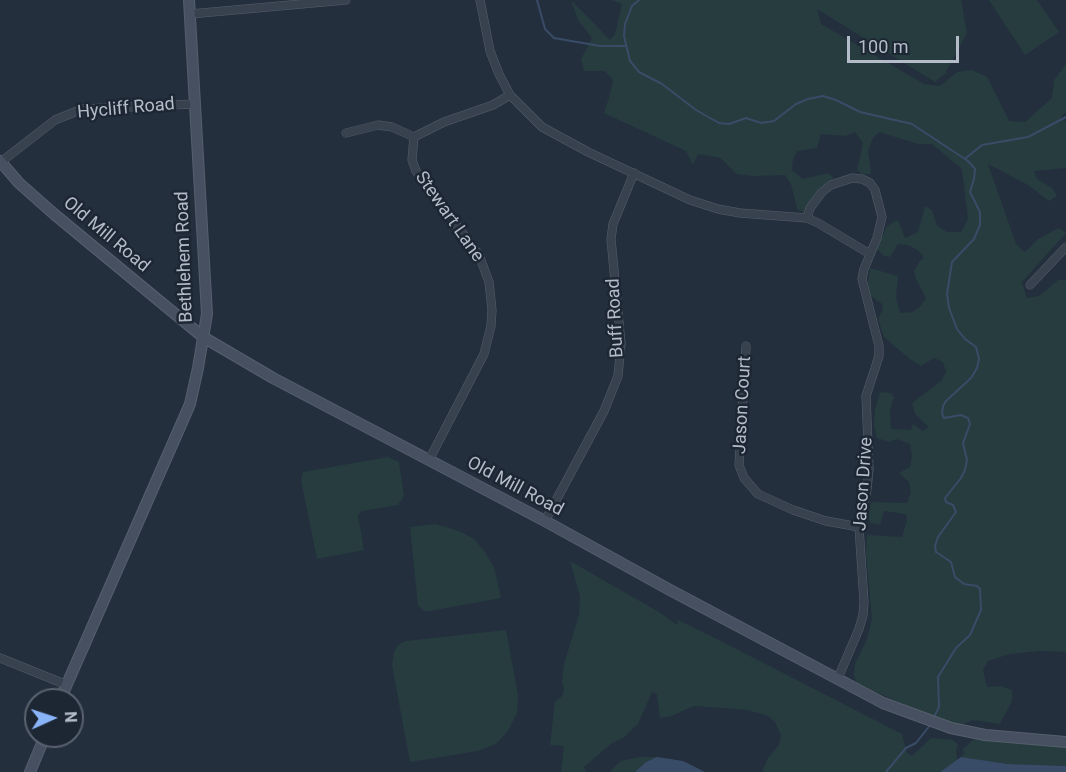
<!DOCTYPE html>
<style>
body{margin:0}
#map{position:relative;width:1066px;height:772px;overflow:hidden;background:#242f3e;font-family:Roboto,sans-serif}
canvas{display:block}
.north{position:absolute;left:24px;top:688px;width:60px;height:60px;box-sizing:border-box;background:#1d2633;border:2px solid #59626f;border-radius:50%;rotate:87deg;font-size:16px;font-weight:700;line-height:24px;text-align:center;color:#b4bcc9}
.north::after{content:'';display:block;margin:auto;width:21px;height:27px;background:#8ab4f8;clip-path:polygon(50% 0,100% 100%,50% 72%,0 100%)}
.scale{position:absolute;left:847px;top:36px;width:112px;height:27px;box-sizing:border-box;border:3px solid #b4bcc9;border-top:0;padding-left:8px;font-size:18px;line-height:21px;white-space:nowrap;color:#b4bcc9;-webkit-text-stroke:4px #1d2633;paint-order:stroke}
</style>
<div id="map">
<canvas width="1066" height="772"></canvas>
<div class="north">N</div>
<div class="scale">100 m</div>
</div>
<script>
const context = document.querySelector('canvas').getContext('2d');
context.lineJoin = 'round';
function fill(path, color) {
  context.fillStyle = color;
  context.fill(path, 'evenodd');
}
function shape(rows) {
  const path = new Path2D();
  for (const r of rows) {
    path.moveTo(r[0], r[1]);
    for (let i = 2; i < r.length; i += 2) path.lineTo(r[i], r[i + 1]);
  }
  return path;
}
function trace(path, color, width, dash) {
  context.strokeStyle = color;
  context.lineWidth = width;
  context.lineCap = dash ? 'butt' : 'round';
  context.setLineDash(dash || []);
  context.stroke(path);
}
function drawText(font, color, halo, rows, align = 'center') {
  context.font = font + ' Roboto,sans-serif';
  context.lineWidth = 5;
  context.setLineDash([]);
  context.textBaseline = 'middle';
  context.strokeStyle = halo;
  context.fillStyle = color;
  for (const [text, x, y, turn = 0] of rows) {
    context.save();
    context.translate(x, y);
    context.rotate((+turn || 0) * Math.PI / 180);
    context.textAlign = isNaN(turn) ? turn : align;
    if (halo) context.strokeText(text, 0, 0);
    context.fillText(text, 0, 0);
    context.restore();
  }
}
const green = shape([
 [571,0,610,40,615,34,622,4,611,0,961,0,967,33,945,74,935,82,817,9,821,24,924,84,940,86,957,72,972,70,987,77,1009,121,1025,122,1052,98,1054,80,1066,64,1066,112,1061,117,1066,122,1066,168,1034,171,1037,179,1052,188,1057,196,1049,201,1028,185,988,164,1016,244,1025,252,1038,239,1059,228,1066,233,1022,282,1027,298,1039,296,1058,280,1066,280,1066,652,1040,651,1009,654,988,661,983,670,987,687,1001,686,1012,690,1012,701,1000,724,973,720,958,726,911,708,876,692,856,682,854,674,855,664,867,639,872,619,866,553,867,535,902,537,907,520,906,514,884,511,880,525,871,523,868,518,871,502,907,503,911,492,909,482,899,473,910,467,912,456,910,444,897,439,889,442,877,438,874,425,875,410,880,392,891,393,894,398,890,409,891,429,911,430,913,424,923,431,929,427,915,414,912,403,941,381,946,372,943,362,934,358,921,366,910,359,884,337,878,319,883,309,882,304,870,295,868,283,870,268,898,276,896,297,900,313,912,312,920,307,926,298,916,279,914,271,919,262,924,258,918,250,908,245,898,244,890,257,884,256,877,249,887,226,898,220,905,238,918,232,925,206,932,210,937,226,947,232,961,232,968,219,962,169,932,144,918,144,879,132,873,138,868,151,871,174,862,174,857,170,863,143,855,132,845,136,821,134,817,148,797,151,793,159,792,170,803,179,828,173,834,178,819,188,805,213,797,209,791,184,785,175,754,176,736,174,721,158,698,154,693,165,686,151,604,113,609,98,613,80,605,71,584,71,581,59,592,38,578,20],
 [989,0,1037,0,1059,32,1025,55],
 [388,457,399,462,404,496,398,505,362,511,358,515,364,550,317,559,301,480,303,472],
 [436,524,459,531,474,539,485,552,494,567,501,598,430,611,424,611,418,606,410,527],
 [570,561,659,612,677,625,678,620,711,636,902,734,907,753,912,756,931,738,953,740,958,745,956,751,957,760,940,772,762,772,768,758,779,745,781,735,775,722,768,716,748,710,694,706,671,716,660,718,657,694,652,692,638,724,623,738,612,743,584,767,586,772,561,772,564,746,550,745,555,702,562,696,564,690,562,681,564,664,579,615,580,596],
 [506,630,518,695,517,713,508,731,496,744,478,751,410,762,392,665,394,652,398,645,406,641],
 [979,739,1066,747,1066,766,1007,764,961,757,965,753,962,750,973,740],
 [640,757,657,757,646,762,635,772,610,772,620,761]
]);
const water = shape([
 [657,757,683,761,705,772,635,772,646,762],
 [961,757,1008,764,1066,766,1066,772,940,772]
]);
const stream = shape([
 [537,0,545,29,554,38,600,46,626,46],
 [639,0,632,6,625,24,624,36,630,61,639,72,662,84,696,110,719,123,729,124,746,118,761,123,774,121,796,104,808,99,823,96,836,100,860,112,912,124,968,161,975,169,974,179,970,192,980,212,980,225,974,239,952,262,947,294,949,308,957,329,965,339,976,347,979,359,977,368,971,378,946,401,943,406,942,414,944,418,961,415,968,418,970,424,963,443,967,460,965,470,961,478,945,498,946,502,953,505,956,512,938,537,935,546,936,552,951,562,955,577,964,584,977,586,980,589,981,610,970,635,956,648,938,677,939,707,933,719],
 [966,158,982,145,1028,137,1066,117],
 [886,772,906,748,916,743,931,724]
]);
const street = shape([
 [480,0,490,51,499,74,510,95,542,127,588,152,690,200,718,209,740,213,807,218,818,223,870,254],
 [190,14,346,0],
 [346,133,378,125,392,127,414,137],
 [1,162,55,120,82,109,195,104],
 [807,218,810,208,822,192,831,185,852,178,862,179,870,183,875,190,882,217,877,238,864,269,862,279,879,346,879,356,866,396,869,469,867,489,859,527,864,602,863,615,859,629,838,678],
 [1030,285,1066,247],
 [746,346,739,465,744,478,758,494,793,510,826,521,859,527],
 [429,460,484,354,491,326,492,310,489,282,479,255,416,171,412,160,414,137,444,122,493,105,510,95],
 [545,521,604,411,618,376,621,344,611,239,613,224,634,173],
 [0,658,67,685]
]);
const secondary = shape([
 [0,161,19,183,54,214,203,337,273,378,545,521,670,590,883,703,951,728,985,735,1066,742],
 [60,700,180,427,190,404,198,368,207,314,189,0],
 [30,772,45,736]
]);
const streetNames = [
 ["Hycliff Road",126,109,-5],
 ["Stewart Lane",449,217,55],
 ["Old Mill Road",106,235,40],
 ["Bethlehem Road",185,257,-92],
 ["Buff Road",616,318,-93],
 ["Jason Court",743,405,-87],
 ["Jason Drive",864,484,-86],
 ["Old Mill Road",515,487,28]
];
fill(green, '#263c3f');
fill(water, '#394c67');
trace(stream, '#394c67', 2);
trace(street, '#565f6c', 9);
trace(secondary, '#565f6c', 12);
trace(street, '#38414e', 8);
trace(secondary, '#465061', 10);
drawText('18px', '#b4bcc9', '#1d2633', streetNames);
</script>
